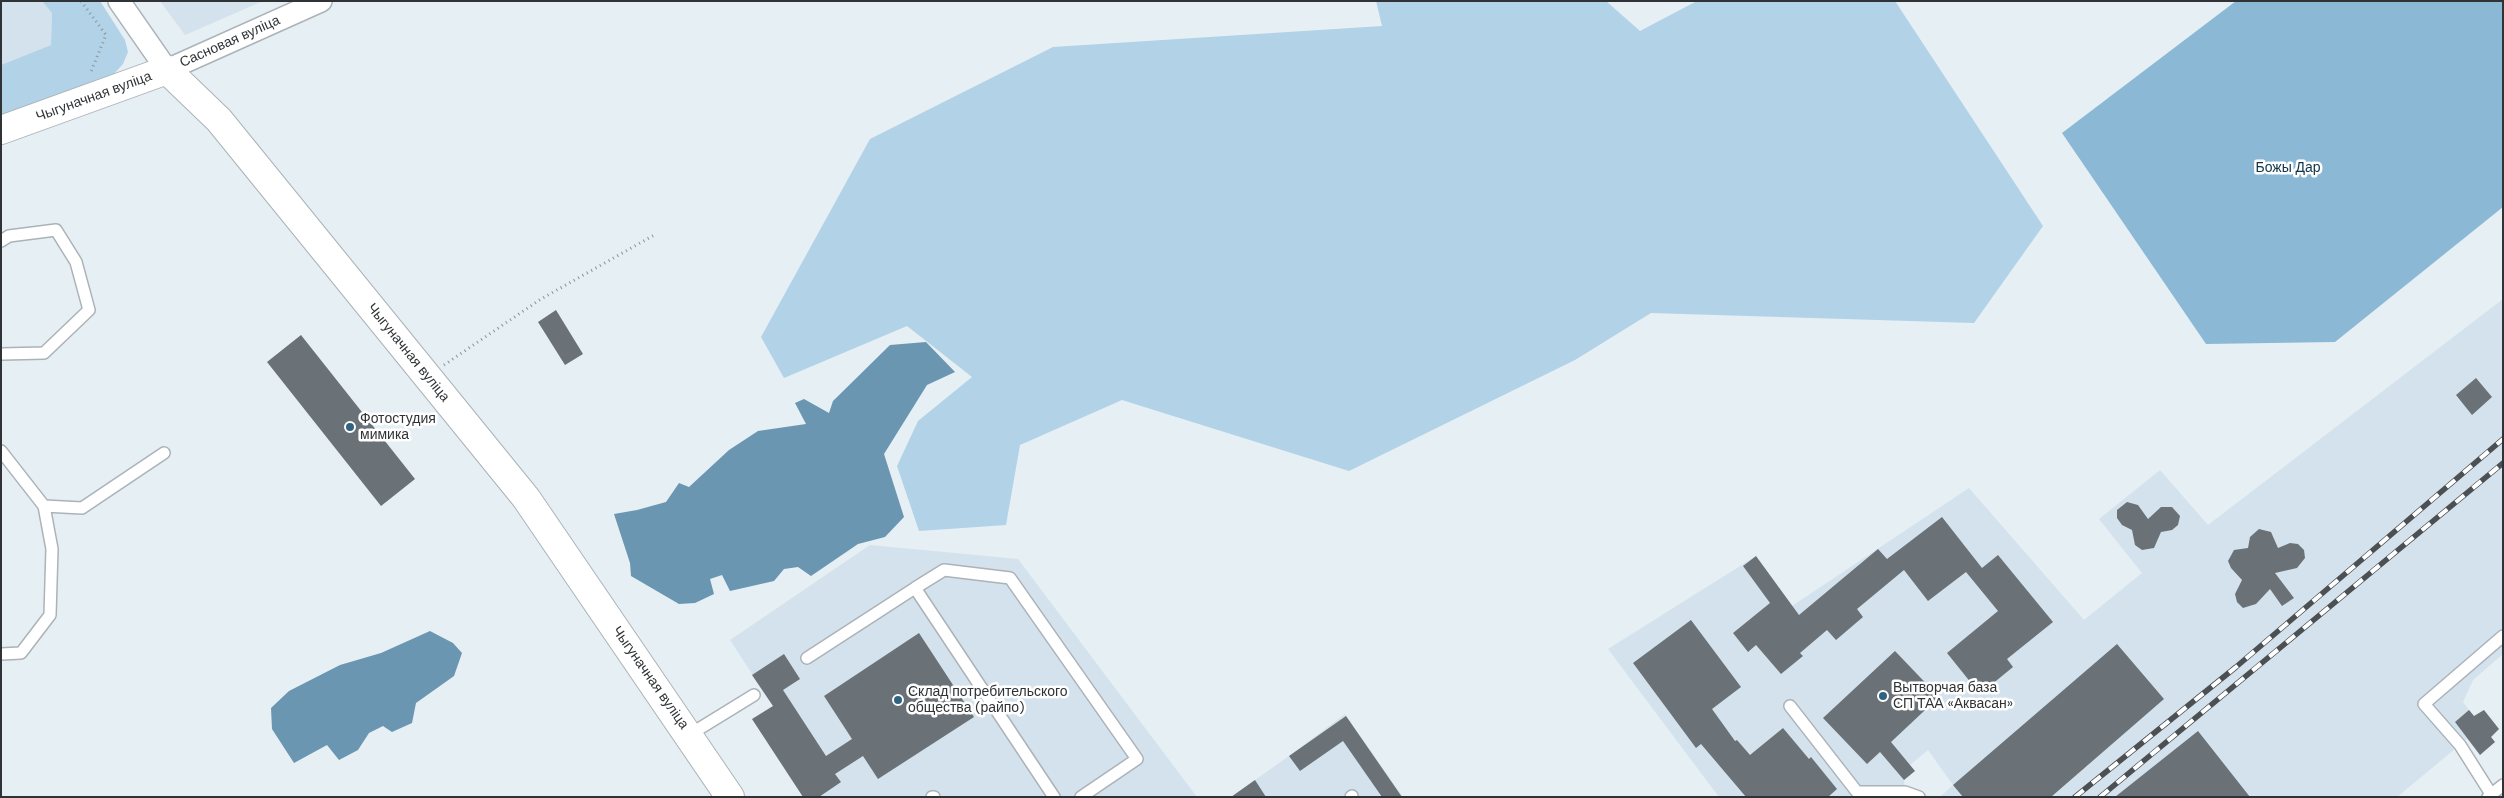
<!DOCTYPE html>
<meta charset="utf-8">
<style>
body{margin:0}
#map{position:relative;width:2504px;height:798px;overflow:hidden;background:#e6eff4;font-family:"DM Sans",sans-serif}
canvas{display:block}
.frame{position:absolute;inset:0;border:2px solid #303335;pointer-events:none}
</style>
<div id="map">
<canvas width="2504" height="798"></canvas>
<div class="frame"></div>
</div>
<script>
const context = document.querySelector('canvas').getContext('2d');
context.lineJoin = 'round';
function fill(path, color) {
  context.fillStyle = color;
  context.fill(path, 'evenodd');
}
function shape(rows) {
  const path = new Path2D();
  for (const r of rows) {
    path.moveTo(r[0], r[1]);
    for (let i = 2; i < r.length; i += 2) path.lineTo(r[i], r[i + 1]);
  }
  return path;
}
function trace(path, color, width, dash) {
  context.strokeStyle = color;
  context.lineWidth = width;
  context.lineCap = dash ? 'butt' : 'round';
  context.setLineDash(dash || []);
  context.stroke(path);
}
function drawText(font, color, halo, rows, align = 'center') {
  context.font = font + ' "DM Sans",sans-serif';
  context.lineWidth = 5;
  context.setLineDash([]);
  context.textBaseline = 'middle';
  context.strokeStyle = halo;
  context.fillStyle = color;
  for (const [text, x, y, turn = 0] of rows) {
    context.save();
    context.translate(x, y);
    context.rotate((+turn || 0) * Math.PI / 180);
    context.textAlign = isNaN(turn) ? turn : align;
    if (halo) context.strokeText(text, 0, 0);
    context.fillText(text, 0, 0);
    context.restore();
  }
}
const built = shape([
 [1,1,42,1,52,13,51,45,1,65],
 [160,1,263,1,185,35],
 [2503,299,2503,654,2473,680,2463,702,2474,716,2484,710,2499,729,2491,737,2495,742,2480,755,2467,739,2397,797,1940,797,1953,785,1928,750,1910,765,1915,771,1904,780,1905,797,1719,797,1608,649,1756,556,1792,606,1969,488,2084,620,2142,573,2099,519,2160,470,2208,525],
 [870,545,1018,559,1197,797,803,797,752,719,773,706,730,640],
 [1345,714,1403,797,1231,797,1289,756]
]);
const green = shape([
 [42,1,100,1,125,40,128,52,123,64,112,76,1,117,1,65,51,45,52,13],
 [1376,1,1606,1,1640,31,1697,1,1895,1,2043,226,1974,323,1651,313,1575,360,1349,471,1122,400,1020,445,1006,525,919,531,897,466,918,421,972,377,907,326,784,378,761,337,870,139,1053,47,1382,26]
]);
const forest = shape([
 [2236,1,2503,1,2503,207,2335,342,2206,344,2062,133]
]);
const water = shape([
 [926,342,955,372,927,385,884,454,904,517,885,537,858,544,811,576,798,567,784,569,774,581,730,591,722,575,710,579,714,594,695,603,679,604,631,576,630,563,614,514,637,510,666,502,679,483,689,487,729,450,758,431,806,424,795,403,804,399,829,413,833,401,890,345],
 [430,631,453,643,462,653,454,676,416,703,412,723,392,732,383,726,369,733,358,750,339,760,327,745,294,763,272,729,271,708,289,691,340,665,381,653]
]);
const building = shape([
 [556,310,583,354,565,365,538,322],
 [301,335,415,479,381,506,267,362],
 [2476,378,2492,397,2472,415,2456,395],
 [2127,502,2138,505,2148,519,2161,507,2172,507,2180,516,2178,525,2172,530,2161,532,2154,548,2142,550,2135,545,2132,530,2122,525,2117,518,2117,510],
 [1942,517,1982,568,1998,555,2053,622,2007,659,2013,667,1980,694,1947,653,1998,611,1966,572,1928,601,1904,570,1857,609,1863,617,1836,640,1827,630,1800,653,1803,656,1781,674,1756,645,1748,652,1733,633,1770,603,1743,566,1756,556,1799,615,1878,549,1887,559],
 [2259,529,2271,532,2278,548,2290,543,2298,544,2304,550,2305,558,2297,568,2275,573,2294,598,2282,606,2270,589,2256,604,2243,608,2237,602,2235,594,2242,580,2231,568,2228,561,2234,550,2248,548,2250,537],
 [1691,620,1741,687,1712,709,1735,741,1737,740,1750,755,1783,728,1809,759,1811,757,1837,789,1828,797,1746,797,1701,744,1696,748,1633,663],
 [919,633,974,717,878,779,863,756,835,774,841,782,819,797,803,797,752,719,773,706,752,675,784,654,800,679,783,690,826,756,852,739,824,696],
 [2117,644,2164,699,2051,797,1963,797,1953,785],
 [1895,651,1939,697,1891,742,1915,771,1904,780,1880,752,1867,764,1823,718],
 [2469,710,2474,716,2484,710,2499,729,2491,737,2495,742,2480,755,2455,722],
 [1346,716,1402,797,1382,797,1343,741,1300,771,1289,756],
 [2198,731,2250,797,2115,797],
 [1255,780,1266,797,1231,797]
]);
const path = shape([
 [81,1,106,35,90,74],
 [444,365,541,299,656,234]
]);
const service = shape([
 [1,241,9,236,56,230,76,262,89,310,44,353,2,354],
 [1,451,44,506,52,549,50,615,21,653,1,654],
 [44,506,82,508,164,453],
 [807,658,915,588],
 [1790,706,1857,792,1905,792,1919,797],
 [689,735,754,695],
 [2491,794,2460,745,2424,704,2503,636],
 [932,797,934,797],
 [1054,797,915,588,944,570,1010,578,1137,759,1081,797],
 [1351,797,1352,796],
 [2488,797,2503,785]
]);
const minor = shape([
 [119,1,167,70,321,1]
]);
const tertiary = shape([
 [1,130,167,70,219,120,526,498,730,797]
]);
const rail = shape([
 [2075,797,2236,667,2503,439],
 [2100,797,2503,463]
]);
const markers = [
 [350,427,5,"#306380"],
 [1883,696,5,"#306380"],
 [898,700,5,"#306380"]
];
const streetNames = [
 ["Сасновая вуліца",230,42,-24],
 ["Чыгуначная вуліца",94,97,-20],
 ["Чыгуначная вуліца",408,353,51],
 ["Чыгуначная вуліца",650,678,55]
];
const parkNames = [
 ["Божы Дар",2288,168]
];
const poiNames = [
 ["Фотостудия",360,419],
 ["мимика",360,435],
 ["Вытворчая база",1893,688],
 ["СП ТАА «Аквасан»",1893,704],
 ["Склад потребительского",908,692],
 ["общества (райпо)",908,708]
];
fill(built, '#d3e2ec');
fill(green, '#b2d2e7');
fill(forest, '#8bb9d5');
fill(water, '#6a96b1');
fill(building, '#6b7277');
trace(service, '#abb3b8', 14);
trace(minor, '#abb3b8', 24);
trace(tertiary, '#abb3b8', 30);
trace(path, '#8c9296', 3, [1, 4]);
trace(service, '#fff', 11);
trace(minor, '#fff', 21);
trace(tertiary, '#fff', 28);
trace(rail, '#4c5052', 5.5);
trace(rail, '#fff', 4, [11]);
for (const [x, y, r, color] of markers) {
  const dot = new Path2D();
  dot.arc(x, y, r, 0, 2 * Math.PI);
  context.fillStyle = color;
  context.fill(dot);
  trace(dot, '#fff', 2);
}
drawText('14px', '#303335', '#fff', streetNames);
drawText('14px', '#0e3449', '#fff', parkNames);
drawText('14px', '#303335', '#fff', poiNames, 'left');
</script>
